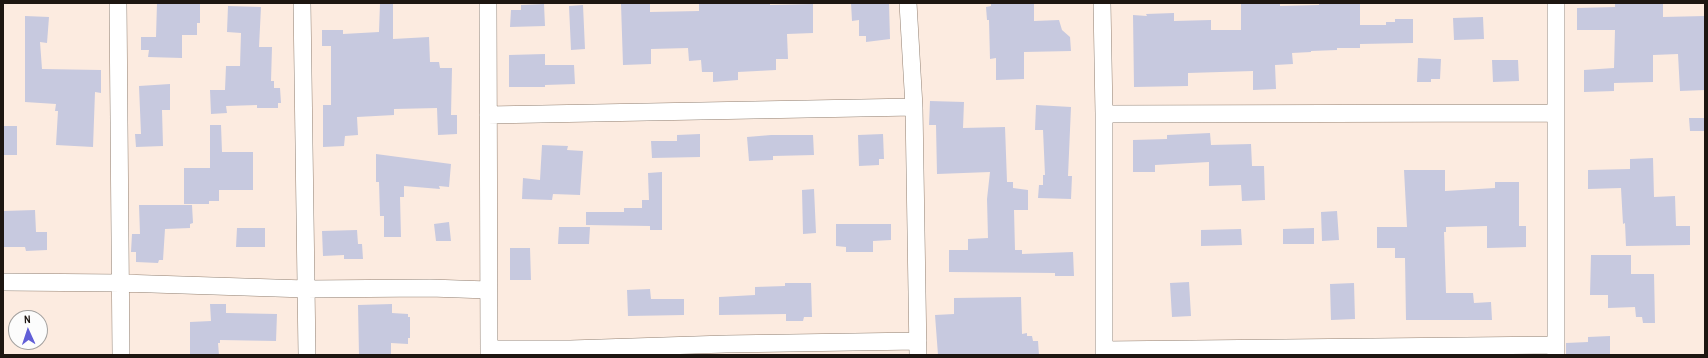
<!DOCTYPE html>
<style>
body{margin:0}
#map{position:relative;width:1708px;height:358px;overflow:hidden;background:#fcebe0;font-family:"Archivo Narrow",sans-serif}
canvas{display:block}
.frame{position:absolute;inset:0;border:4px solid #1d1611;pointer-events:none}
.north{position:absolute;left:8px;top:310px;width:40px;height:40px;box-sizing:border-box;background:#fcfcfc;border:1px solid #a3a09e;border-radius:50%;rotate:357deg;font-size:11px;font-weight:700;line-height:16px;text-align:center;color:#1d1611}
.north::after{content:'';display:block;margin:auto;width:14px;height:18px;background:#615ed7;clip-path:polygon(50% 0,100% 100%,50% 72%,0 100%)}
</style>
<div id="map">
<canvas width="1708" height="358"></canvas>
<div class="frame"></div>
<div class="north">N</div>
</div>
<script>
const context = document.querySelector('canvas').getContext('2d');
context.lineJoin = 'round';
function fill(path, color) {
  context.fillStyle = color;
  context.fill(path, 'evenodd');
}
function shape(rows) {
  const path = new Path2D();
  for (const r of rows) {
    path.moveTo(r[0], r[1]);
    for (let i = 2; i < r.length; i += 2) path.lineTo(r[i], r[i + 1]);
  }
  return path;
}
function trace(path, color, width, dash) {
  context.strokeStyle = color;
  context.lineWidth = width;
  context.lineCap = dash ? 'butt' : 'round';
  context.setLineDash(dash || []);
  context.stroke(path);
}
const building = shape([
 [157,3,200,3,200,23,197,23,197,35,182,35,182,58,148,57,149,50,141,50,141,37,156,37],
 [380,3,393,3,393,39,429,37,430,62,439,62,440,68,452,68,451,115,457,115,457,134,438,135,437,108,394,109,394,115,357,117,358,135,345,136,344,146,323,147,323,105,331,105,331,46,322,46,322,30,343,30,343,34,379,32],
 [699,3,770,3,770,5,813,4,813,33,787,34,788,59,776,59,776,70,738,72,738,80,713,82,713,72,702,72,701,60,689,61,688,48,651,49,651,64,623,65,621,4,650,4,650,12,699,11],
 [851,3,889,3,890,39,866,42,866,36,859,36,859,20,852,21],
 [991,3,1034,3,1034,21,1059,20,1062,30,1070,37,1071,51,1024,52,1024,79,996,80,996,58,990,59,989,20,987,20,986,7,991,6],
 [1319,3,1360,3,1360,25,1386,25,1386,22,1395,22,1395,19,1413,19,1413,43,1360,44,1360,48,1337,48,1337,50,1311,51,1311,52,1292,53,1293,64,1275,65,1276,89,1253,90,1253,71,1188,73,1188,86,1134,87,1133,15,1147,16,1146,14,1174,13,1174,21,1211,20,1211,30,1241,30,1241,4,1280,4,1280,6,1319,5],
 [1615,3,1663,3,1663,17,1705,16,1705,90,1680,91,1678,54,1653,55,1653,82,1614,83,1614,91,1584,92,1584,70,1614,68,1615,30,1577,30,1577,8,1615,7],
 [544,4,545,26,510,27,511,10,521,10,521,5],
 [583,5,585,49,571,50,569,6],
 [228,6,261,7,259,47,272,47,271,81,274,81,274,88,280,88,281,103,278,103,278,108,257,108,257,105,226,106,227,113,211,114,210,90,225,90,226,66,240,66,241,33,227,32],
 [25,16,49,17,47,43,40,42,42,69,101,70,101,93,95,92,93,147,56,145,58,111,55,111,56,104,25,102],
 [1483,17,1484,39,1454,40,1453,18],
 [545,54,545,65,574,65,575,84,545,85,545,87,509,87,509,55],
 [1418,58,1441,59,1440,79,1431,79,1431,82,1417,82],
 [1492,60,1518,60,1519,81,1493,82],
 [170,84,170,110,162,110,163,146,136,147,135,134,141,134,139,86],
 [930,101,964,102,963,128,1005,127,1007,182,1013,182,1013,188,1028,190,1028,210,1014,210,1015,250,1022,250,1022,254,1073,252,1074,276,1055,276,1055,273,949,272,949,250,968,250,968,239,988,238,987,199,990,172,937,174,936,125,929,125],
 [1036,105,1071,107,1068,176,1072,176,1071,199,1038,198,1039,185,1043,185,1043,175,1045,175,1043,130,1035,130],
 [1689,118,1705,118,1705,131,1690,131],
 [210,125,221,125,222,152,253,152,253,190,219,190,219,201,209,201,209,204,184,204,184,168,210,168],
 [3,126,17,126,17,155,3,155],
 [1210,133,1211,145,1251,144,1252,166,1264,166,1265,200,1242,201,1241,185,1209,186,1209,162,1155,165,1155,172,1133,172,1133,140,1167,139,1167,135],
 [700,134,700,157,652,158,651,141,677,141,677,135],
 [883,134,884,159,879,159,879,165,859,166,858,135],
 [771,135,813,135,814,155,773,156,773,160,749,161,747,137],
 [542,145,568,146,567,150,583,151,580,195,553,194,552,200,522,199,523,178,540,180],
 [376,154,451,164,449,187,439,186,440,189,404,186,404,197,400,197,401,237,384,237,384,216,380,216,379,182,376,182],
 [1653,158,1654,197,1675,196,1676,226,1690,226,1690,245,1626,246,1625,223,1623,224,1621,188,1588,189,1588,170,1630,169,1630,159],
 [1404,170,1445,170,1445,191,1495,188,1495,182,1519,182,1519,226,1526,226,1526,247,1487,248,1487,226,1446,227,1446,232,1444,232,1446,293,1473,293,1474,303,1491,302,1492,320,1406,320,1405,258,1395,258,1395,248,1377,248,1377,227,1407,227],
 [662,172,662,230,650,230,650,226,586,225,586,212,624,212,624,208,642,208,642,200,649,200,648,173],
 [814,189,816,233,803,234,802,190],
 [139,205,192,205,193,223,190,224,190,228,165,229,163,260,159,260,158,263,136,262,136,252,131,252,132,234,140,234],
 [35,210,36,232,47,232,47,250,26,251,25,247,3,247,3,211],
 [1337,211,1339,240,1322,241,1321,212],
 [449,222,451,241,436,241,434,224],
 [836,224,891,224,891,240,873,241,873,252,846,252,846,247,836,246],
 [559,227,590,227,589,244,558,244],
 [237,228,265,228,265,247,236,247],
 [1314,228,1314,244,1283,244,1283,229],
 [1241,229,1242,245,1201,246,1201,230],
 [357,230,358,244,362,244,363,259,344,259,344,255,323,256,322,231],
 [510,248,530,248,531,280,510,280],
 [1591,255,1631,255,1631,274,1654,274,1655,323,1643,323,1642,317,1636,317,1635,307,1608,308,1608,295,1590,295],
 [1189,282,1191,316,1172,317,1170,283],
 [785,283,811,283,812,317,804,317,803,321,786,321,786,314,719,315,719,297,755,295,755,287,785,286],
 [1354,283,1355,319,1331,320,1330,284],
 [650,289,651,299,684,299,684,315,628,316,627,290],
 [1021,297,1022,334,1027,333,1027,336,1032,336,1033,341,1038,341,1039,355,938,355,935,315,954,314,954,298],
 [210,304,226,304,226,313,277,314,276,341,220,340,220,343,218,343,219,355,190,355,190,322,211,321],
 [392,304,392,313,408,314,408,317,410,317,410,338,408,338,408,344,391,343,391,355,359,355,358,305],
 [1610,336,1610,355,1566,355,1566,343,1588,342,1588,337]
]);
const minor = shape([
 [118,3,121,355],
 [302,3,307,355],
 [488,3,489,355],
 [908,3,914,107,918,355],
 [1102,3,1104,114,1104,355],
 [1104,114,1555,113],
 [488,115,914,107],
 [3,282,121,283,306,289,430,288,488,290],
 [489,349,570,349,726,344,918,341],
 [1104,350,1556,345],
 [1556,355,1556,3]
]);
fill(building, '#c7c9df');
trace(minor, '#928072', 18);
trace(minor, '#fff', 17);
</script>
